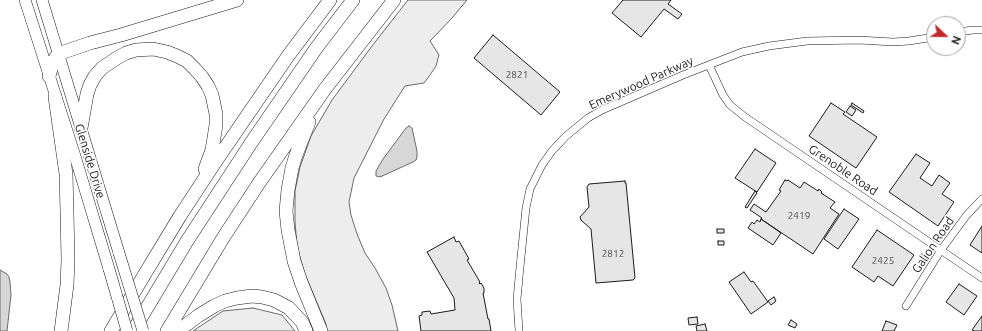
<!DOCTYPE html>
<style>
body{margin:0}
#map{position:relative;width:982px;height:331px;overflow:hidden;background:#fff;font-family:Ubuntu,sans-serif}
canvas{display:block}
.north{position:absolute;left:926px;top:16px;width:40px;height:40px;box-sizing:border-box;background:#fff;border:1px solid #a3a3a3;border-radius:50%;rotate:112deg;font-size:11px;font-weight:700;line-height:16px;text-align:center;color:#1a1a1a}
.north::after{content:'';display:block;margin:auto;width:14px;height:18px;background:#c62828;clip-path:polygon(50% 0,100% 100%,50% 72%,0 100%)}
</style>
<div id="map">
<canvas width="982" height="331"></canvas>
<div class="north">N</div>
</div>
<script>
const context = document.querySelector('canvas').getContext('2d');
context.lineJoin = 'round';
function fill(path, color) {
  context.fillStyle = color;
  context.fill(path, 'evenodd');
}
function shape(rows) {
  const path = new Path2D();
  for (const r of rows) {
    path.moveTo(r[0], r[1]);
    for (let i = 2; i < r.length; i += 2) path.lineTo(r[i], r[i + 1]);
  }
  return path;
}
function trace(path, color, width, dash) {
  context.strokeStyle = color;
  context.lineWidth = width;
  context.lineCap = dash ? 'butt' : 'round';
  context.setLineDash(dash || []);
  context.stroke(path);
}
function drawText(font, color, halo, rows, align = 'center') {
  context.font = font + ' Ubuntu,sans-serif';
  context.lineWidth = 3;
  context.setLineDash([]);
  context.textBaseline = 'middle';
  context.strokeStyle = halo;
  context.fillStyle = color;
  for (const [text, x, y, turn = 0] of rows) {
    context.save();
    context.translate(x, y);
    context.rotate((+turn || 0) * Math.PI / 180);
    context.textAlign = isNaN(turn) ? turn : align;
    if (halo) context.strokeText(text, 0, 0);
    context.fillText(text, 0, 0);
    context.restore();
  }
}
const green = shape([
 [408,0,467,0,452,18,430,41,439,55,436,66,430,75,424,83,405,86,384,119,354,178,349,202,351,215,357,234,365,253,375,268,386,288,392,305,398,331,327,331,326,324,304,272,297,246,295,222,295,191,300,167,311,136,332,100,372,46,408,0],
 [253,308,282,315,295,331,193,331,223,311,253,308]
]);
const water = shape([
 [409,126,412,128,417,151,417,157,416,160,413,162,380,177,376,176,376,171,383,159,406,128,409,126],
 [0,270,7,274,9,277,10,282,11,295,7,331,0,331,0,270]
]);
const building = shape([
 [623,0,671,0,668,4,682,14,678,19,664,9,641,37,612,13,623,0],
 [493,35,560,92,541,115,474,58,493,35],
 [831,103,845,112,843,114,877,137,856,168,809,136,831,103],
 [852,103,864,111,863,113,851,105,852,103],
 [850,106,856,110,852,116,846,112,850,106],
 [755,149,776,163,757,192,735,178,755,149],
 [916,154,930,163,920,178,932,186,939,175,950,183,942,194,954,202,938,226,889,192,916,154],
 [785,180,787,181,788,180,800,188,804,182,818,191,819,189,822,192,821,193,835,202,830,208,839,214,813,254,761,219,762,218,750,210,754,204,766,212,781,191,779,190,785,180],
 [625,181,625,183,626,183,635,278,633,280,596,283,591,229,581,220,580,217,589,207,587,187,589,184,625,181],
 [755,191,757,193,747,208,745,207,755,191],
 [844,209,859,219,838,249,824,239,844,209],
 [761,219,781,233,773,245,748,228,752,222,754,224,757,220,760,222,761,219],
 [982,226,982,253,970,245,982,226],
 [717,229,724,229,724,233,717,233,717,229],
 [877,230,914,255,893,286,878,276,874,282,852,267,877,230],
 [454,237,456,242,459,241,469,259,467,260,480,282,479,283,480,284,481,283,484,288,484,293,483,293,488,319,489,319,491,331,421,331,419,316,422,315,422,312,430,311,431,314,455,310,454,298,427,252,454,237],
 [718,241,724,241,724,245,718,245,718,241],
 [744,272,751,282,753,281,768,302,751,314,729,282,744,272],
 [959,284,977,296,964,315,946,302,959,284],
 [774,297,776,301,771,305,768,301,774,297],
 [982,316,982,331,975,331,972,330,982,316],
 [697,317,698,324,689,325,688,318,697,317],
 [791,320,797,324,795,328,788,325,791,320],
 [886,321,897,325,894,331,882,331,886,321],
 [705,324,707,331,697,331,696,326,705,324]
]);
const minor = shape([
 [958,32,973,30,982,30],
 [709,65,723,95,730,105,745,117,982,278],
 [906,306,941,250,966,216,982,199],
 [519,331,517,299,520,267,526,208,530,189,542,165,552,151,565,137,588,118,602,110,683,75,742,52,769,46,807,41,859,40,893,42,909,41,934,37]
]);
const primary = shape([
 [25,0,75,156,109,269],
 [42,0,119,253]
]);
const motorway = shape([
 [49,76,53,62,58,54,90,43,121,35,237,0],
 [55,97,66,174,67,212,68,260,67,285,61,331],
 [309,122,296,155,292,168,288,190,286,211,288,230,294,261,301,282,321,331],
 [81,128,87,94,90,85,95,76,102,68,117,58,126,53,136,50,153,49,167,52,177,56,187,61,195,69,202,77,208,86,212,95,216,114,216,125,212,150,205,169],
 [111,331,146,272,180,216,216,161,288,56,330,0],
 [133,331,187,241,251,143,317,47,353,0],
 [167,331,223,238,259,183,325,89,394,0],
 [178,331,198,316,214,306,225,301,237,298,252,296,262,297,274,300,289,308,302,322,306,331]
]);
const primaryBridge = shape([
 [119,253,143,331],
 [109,269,127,331]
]);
const numberNames = [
 ["2821",517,75],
 ["2419",799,216],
 ["2812",613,254],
 ["2425",883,261]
];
const streetNames = [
 ["Emerywood Parkway",641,83,-24],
 ["Glenside Drive",90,161,73],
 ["Grenoble Road",843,170,34],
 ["Galion Road",933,245,-56]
];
fill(green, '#ededed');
trace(green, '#6a6a6a', 1);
fill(water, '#d7d7d7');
trace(water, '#6a6a6a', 1);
fill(building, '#e6e6e6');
trace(building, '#1a1a1a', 1);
trace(minor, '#1a1a1a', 8);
trace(primary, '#1a1a1a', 12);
trace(motorway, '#1a1a1a', 14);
trace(minor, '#fff', 7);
trace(primary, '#fff', 11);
trace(motorway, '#fff', 13);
trace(primaryBridge, '#1a1a1a', 12, []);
trace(primaryBridge, '#fff', 11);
drawText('10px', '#4d4d4d', null, numberNames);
drawText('12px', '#1a1a1a', '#fff', streetNames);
</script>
